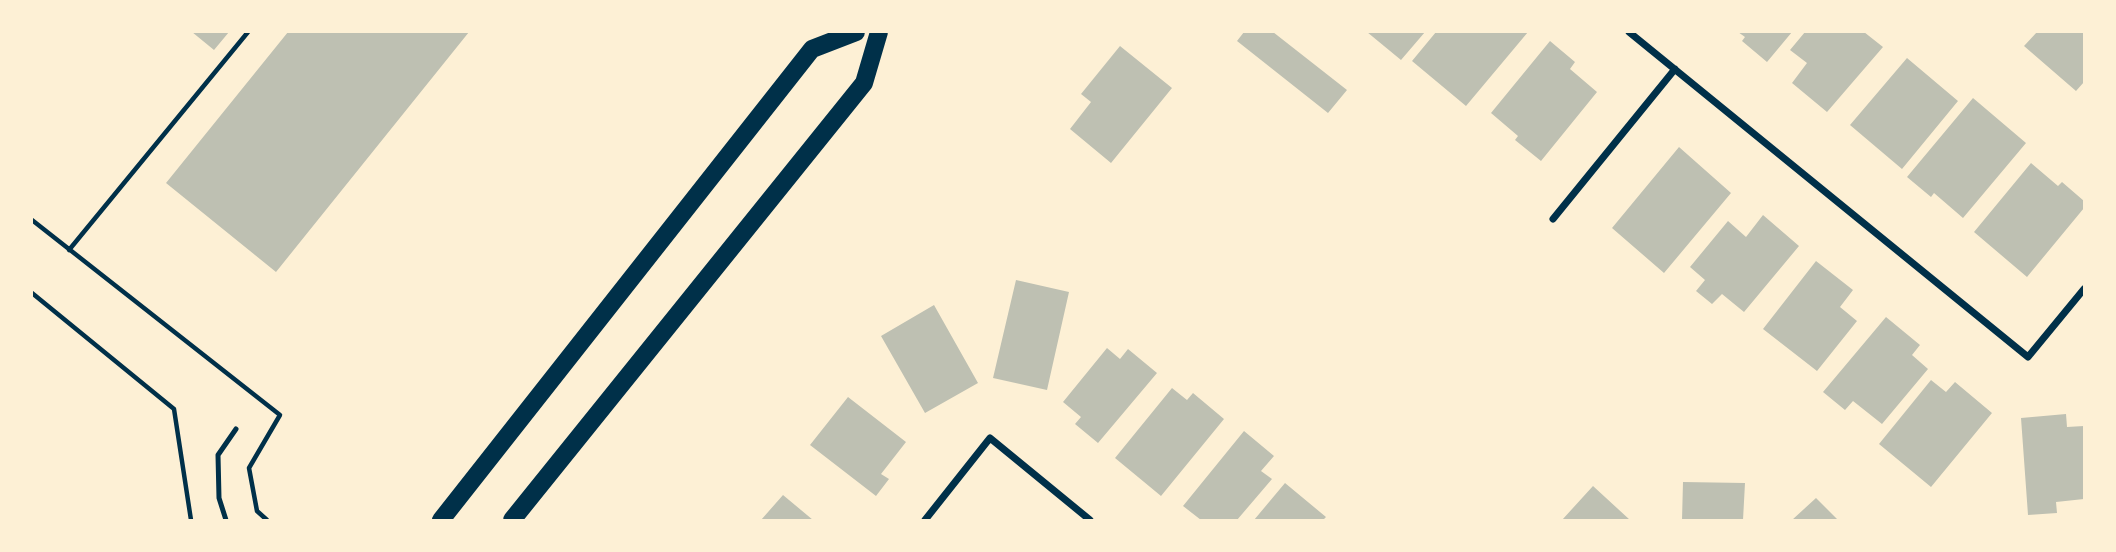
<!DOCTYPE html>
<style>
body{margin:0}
#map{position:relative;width:2116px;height:552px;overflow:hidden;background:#fdf0d5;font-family:Helvetica,sans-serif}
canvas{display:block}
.frame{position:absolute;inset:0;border:33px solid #fdf0d5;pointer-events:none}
</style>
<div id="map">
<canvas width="2116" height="552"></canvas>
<div class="frame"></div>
</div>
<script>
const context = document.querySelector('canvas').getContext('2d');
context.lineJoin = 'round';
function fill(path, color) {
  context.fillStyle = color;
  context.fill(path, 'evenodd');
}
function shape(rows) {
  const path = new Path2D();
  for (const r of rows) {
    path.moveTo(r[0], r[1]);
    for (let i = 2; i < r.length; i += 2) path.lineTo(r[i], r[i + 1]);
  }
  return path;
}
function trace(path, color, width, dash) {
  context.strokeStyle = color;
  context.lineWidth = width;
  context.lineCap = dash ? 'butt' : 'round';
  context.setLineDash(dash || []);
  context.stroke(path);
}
const building = shape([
 [192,32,229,32,214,50],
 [288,32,469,32,276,272,166,183],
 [1244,32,1273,32,1347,90,1328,113,1237,41],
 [1367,32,1425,32,1401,60],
 [1436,32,1528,32,1466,106,1412,61],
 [1738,32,1792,32,1767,62,1742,41,1745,37],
 [1805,32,1864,32,1883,47,1827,112,1792,83,1807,63,1790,50],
 [2037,32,2084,32,2084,82,2076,91,2024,46],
 [1550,41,1575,62,1570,69,1597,92,1541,161,1515,140,1518,136,1491,113],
 [1120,46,1172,88,1111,163,1070,129,1091,102,1081,94],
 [1907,58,1958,101,1902,169,1850,125],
 [1973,98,2026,143,1963,218,1934,193,1931,197,1907,177],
 [1679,147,1731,193,1664,273,1612,228],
 [2031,163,2058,186,2062,182,2084,201,2084,208,2027,277,1974,232],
 [1763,215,1799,246,1744,312,1722,294,1712,304,1696,291,1705,280,1690,267,1728,221,1746,237],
 [1816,261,1853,290,1840,307,1857,321,1817,371,1763,329],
 [1016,280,1069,292,1047,390,993,378],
 [934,305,978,383,925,413,881,336],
 [1886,317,1920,345,1912,355,1928,369,1882,424,1853,401,1845,410,1823,392],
 [1107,348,1120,359,1128,349,1157,373,1098,443,1075,424,1081,417,1063,402],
 [1931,380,1946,392,1955,382,1992,413,1931,487,1879,444],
 [1172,388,1187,400,1193,393,1224,419,1161,496,1115,458],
 [848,397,906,442,881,474,889,479,876,496,810,445],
 [2066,414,2067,427,2084,426,2084,499,2056,502,2057,513,2028,515,2021,418],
 [1244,431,1274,456,1261,471,1272,479,1237,520,1201,520,1183,506],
 [1683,482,1745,483,1743,520,1682,520],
 [1285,483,1326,517,1323,520,1254,520],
 [1593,486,1630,520,1562,520],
 [783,495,813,520,761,520],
 [1816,498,1838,520,1792,520]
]);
const path = shape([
 [32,220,280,415,249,468,257,511,267,520],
 [69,250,248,32],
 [32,293,174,409,191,520]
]);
const service = shape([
 [226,520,219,498,218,455,236,429]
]);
const minor = shape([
 [1629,32,2028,357,2084,289],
 [1553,219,1675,69],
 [925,520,990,438,1090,520]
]);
const primary = shape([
 [441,520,812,49,856,32],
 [512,520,864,83,879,32]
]);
fill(building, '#bec0b2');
trace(path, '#003049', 4.5);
trace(service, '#003049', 5);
trace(minor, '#003049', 7);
trace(primary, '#003049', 18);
</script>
